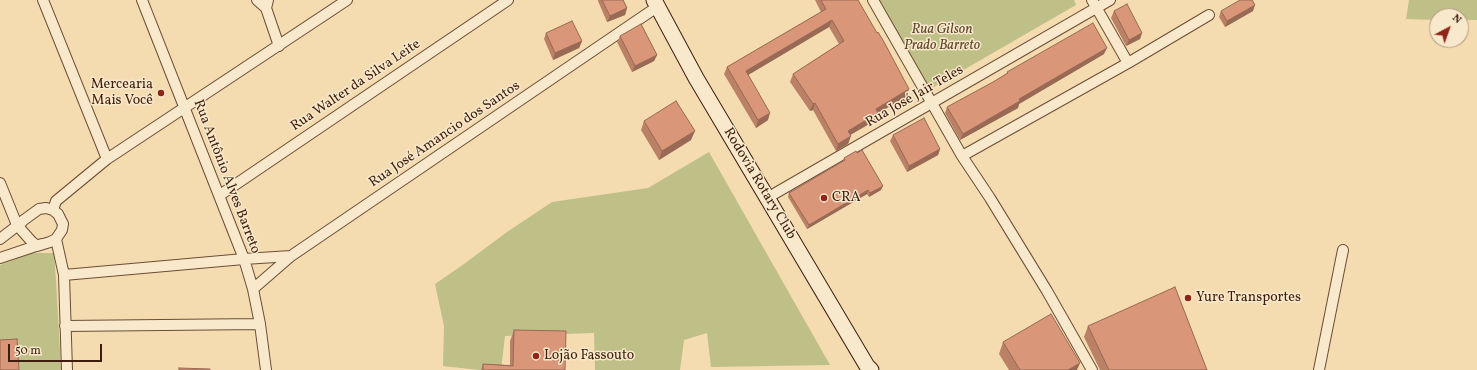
<!DOCTYPE html>
<meta charset="utf-8">
<style>
body{margin:0}
#map{position:relative;width:1477px;height:370px;overflow:hidden;background:#f4dcb0;font-family:Vollkorn,serif}
canvas{display:block}
.north{position:absolute;left:1429px;top:8px;width:40px;height:40px;box-sizing:border-box;background:#f8e8cc;border:1px solid #ae977f;border-radius:50%;rotate:41deg;font-size:11px;font-weight:700;line-height:16px;text-align:center;color:#3e1d0c}
.north::after{content:'';display:block;margin:auto;width:14px;height:18px;background:#8f2418;clip-path:polygon(50% 0,100% 100%,50% 72%,0 100%)}
.scale{position:absolute;left:8px;top:344px;width:94px;height:18px;box-sizing:border-box;border:2px solid #3e1d0c;border-top:0;padding-left:5px;font-size:12px;line-height:14px;white-space:nowrap;color:#3e1d0c;-webkit-text-stroke:3px #f8e8cc;paint-order:stroke}
</style>
<div id="map">
<canvas width="1477" height="370"></canvas>
<div class="north">N</div>
<div class="scale">50 m</div>
</div>
<script>
const context = document.querySelector('canvas').getContext('2d');
context.lineJoin = 'round';
function fill(path, color) {
  context.fillStyle = color;
  context.fill(path, 'evenodd');
}
function shape(rows) {
  const path = new Path2D();
  for (const r of rows) {
    path.moveTo(r[0], r[1]);
    for (let i = 2; i < r.length; i += 2) path.lineTo(r[i], r[i + 1]);
  }
  return path;
}
function trace(path, color, width, dash) {
  context.strokeStyle = color;
  context.lineWidth = width;
  context.lineCap = dash ? 'butt' : 'round';
  context.setLineDash(dash || []);
  context.stroke(path);
}
function drawText(font, color, halo, rows, align = 'center') {
  context.font = font + ' Vollkorn,serif';
  context.lineWidth = 3;
  context.setLineDash([]);
  context.textBaseline = 'middle';
  context.strokeStyle = halo;
  context.fillStyle = color;
  for (const [text, x, y, turn = 0] of rows) {
    context.save();
    context.translate(x, y);
    context.rotate((+turn || 0) * Math.PI / 180);
    context.textAlign = isNaN(turn) ? turn : align;
    if (halo) context.strokeText(text, 0, 0);
    context.fillText(text, 0, 0);
    context.restore();
  }
}
const green = shape([
 [875,0,1074,0,1076,5,927,91],
 [1409,0,1477,0,1477,20,1461,20,1461,16,1437,16,1437,20,1406,19],
 [709,152,830,365,711,367,707,333,684,340,680,370,595,370,594,333,505,336,501,370,479,370,443,366,444,326,435,284,464,264,507,232,552,202,648,188],
 [33,253,54,253,56,280,61,370,0,370,0,265]
]);
const street = shape([
 [43,0,107,159],
 [142,0,244,259,253,289,260,324,266,370],
 [257,0,266,8],
 [268,0,266,8,279,46],
 [873,0,962,156,990,198,1047,291,1092,370],
 [1092,0,1128,63],
 [962,156,1128,63,1209,15],
 [0,183,17,225],
 [220,195,508,0],
 [767,198,1110,0],
 [46,208,53,210,58,214,63,224,62,230,56,239,50,242,37,246,32,242,17,225,39,209,46,208],
 [53,210,56,201,107,159,347,0],
 [0,239,22,222],
 [56,239,64,275,67,370],
 [0,258,42,244],
 [64,275,244,259,291,256],
 [253,289,291,256,657,7],
 [65,326,260,324],
 [1319,370,1343,250]
]);
const secondary = shape([
 [654,0,696,78,867,366,871,370]
]);
const wall = shape([
 [598,0,623,0,627,8,625,15,607,22,598,1],
 [815,0,858,0,906,97,878,113,876,120,850,135,848,144,836,151,813,110,810,111,790,82,793,74,839,44,829,27,748,75,768,120,756,128,724,74,727,67,821,12],
 [1114,11,1142,33,1140,39,1126,46,1111,18],
 [1221,11,1253,11,1225,27,1219,17],
 [546,33,582,41,579,48,553,60,544,39],
 [620,36,657,55,654,61,632,72,617,42],
 [1104,54,1019,104,1018,108,960,140,945,113,947,107,993,82,1007,73,1007,72],
 [644,121,691,140,659,160,641,130],
 [893,135,940,149,938,155,907,172,890,141],
 [844,158,881,190,869,197,867,194,807,229,788,197,789,193,843,161],
 [1088,326,1207,370,1100,370,1084,337],
 [514,330,565,370,481,370,483,364,510,365,510,341],
 [1003,342,1077,370,1009,370,999,354]
]);
const shadedWall = shape([
 [1255,5,1253,11,1225,27,1227,21],
 [627,8,625,15,607,22,610,16],
 [832,20,829,27,743,78,746,71],
 [1142,33,1140,39,1126,46,1129,40],
 [582,41,579,48,553,60,555,53],
 [1107,48,1104,54,1019,104,1018,108,960,140,963,134,1019,99],
 [657,55,654,61,632,72,635,66],
 [909,89,906,97,873,116,876,109],
 [815,103,813,110,810,111,813,104],
 [770,113,768,120,756,128,758,120],
 [878,113,876,120,845,138,848,131],
 [695,131,691,140,659,160,662,151],
 [851,136,848,144,836,151,838,144],
 [940,149,938,155,907,172,909,166],
 [883,186,881,190,869,197,870,193],
 [868,190,867,194,807,229,809,225],
 [1080,363,1077,370,1068,370]
]);
const building = shape([
 [602,0,623,0,627,8,610,16,602,0],
 [821,0,858,0,877,33,878,32,884,42,909,89,876,109,878,113,848,131,851,136,838,144,815,103,813,104,793,74,844,41,832,20,746,71,770,113,758,120,727,67,826,9,821,0],
 [1240,0,1252,0,1255,5,1227,21,1221,11,1240,0],
 [1127,4,1142,33,1129,40,1114,11,1127,4],
 [572,21,582,41,555,53,546,33,572,21],
 [1093,23,1107,48,1019,99,1020,101,963,134,947,107,993,82,1008,73,1007,72,1093,23],
 [641,24,657,55,635,66,620,36,641,24],
 [676,101,695,131,662,151,644,121,676,101],
 [924,118,940,149,909,166,893,135,924,118],
 [862,150,883,186,870,193,868,190,809,225,789,193,845,160,844,158,856,151,857,153,862,150],
 [1175,287,1207,370,1109,370,1088,326,1175,287],
 [1051,314,1080,363,1068,370,1020,370,1003,342,1051,314],
 [514,330,566,331,565,370,483,370,483,364,513,366,514,330],
 [17,339,19,370,0,370,0,340,17,339],
 [179,368,210,369,210,370,179,370,179,368]
]);
const markers = [
 [161,93,4,"#8f2418"],
 [824,198,4,"#8f2418"],
 [1188,298,4,"#8f2418"],
 [536,356,4,"#8f2418"]
];
const parkNames = [
 ["Rua Gilson",942,30],
 ["Prado Barreto",942,46]
];
const poiNames = [
 ["Mercearia",153,85,"right"],
 ["Mais Você",153,101,"right"],
 ["CRA",832,198],
 ["Yure Transportes",1196,298],
 ["Lojão Fassouto",544,356]
];
const streetNames = [
 ["Rua Walter da Silva Leite",356,86,-34],
 ["Rua José Jair Teles",915,97,-30],
 ["Rua José Amancio dos Santos",445,135,-34],
 ["Rua Antônio Alves Barreto",226,177,69],
 ["Rodovia Rotary Club",759,184,59]
];
fill(green, '#bfbf88');
trace(street, '#6c4d35', 12);
trace(secondary, '#3e1d0c', 17);
trace(street, '#f8e8cc', 10);
trace(secondary, '#f8e8cc', 15);
fill(wall, '#bb8167');
fill(shadedWall, '#986954');
fill(building, '#d99678');
trace(building, '#986954', 1);
for (const [x, y, r, color] of markers) {
  const dot = new Path2D();
  dot.arc(x, y, r, 0, 2 * Math.PI);
  context.fillStyle = color;
  context.fill(dot);
  trace(dot, '#f8e8cc', 1.5);
}
drawText('italic 14px', '#5e462b', '#f8e8cc', parkNames);
drawText('14px', '#3e1d0c', '#f8e8cc', poiNames, 'left');
drawText('14px', '#3e1d0c', '#f8e8cc', streetNames);
</script>
